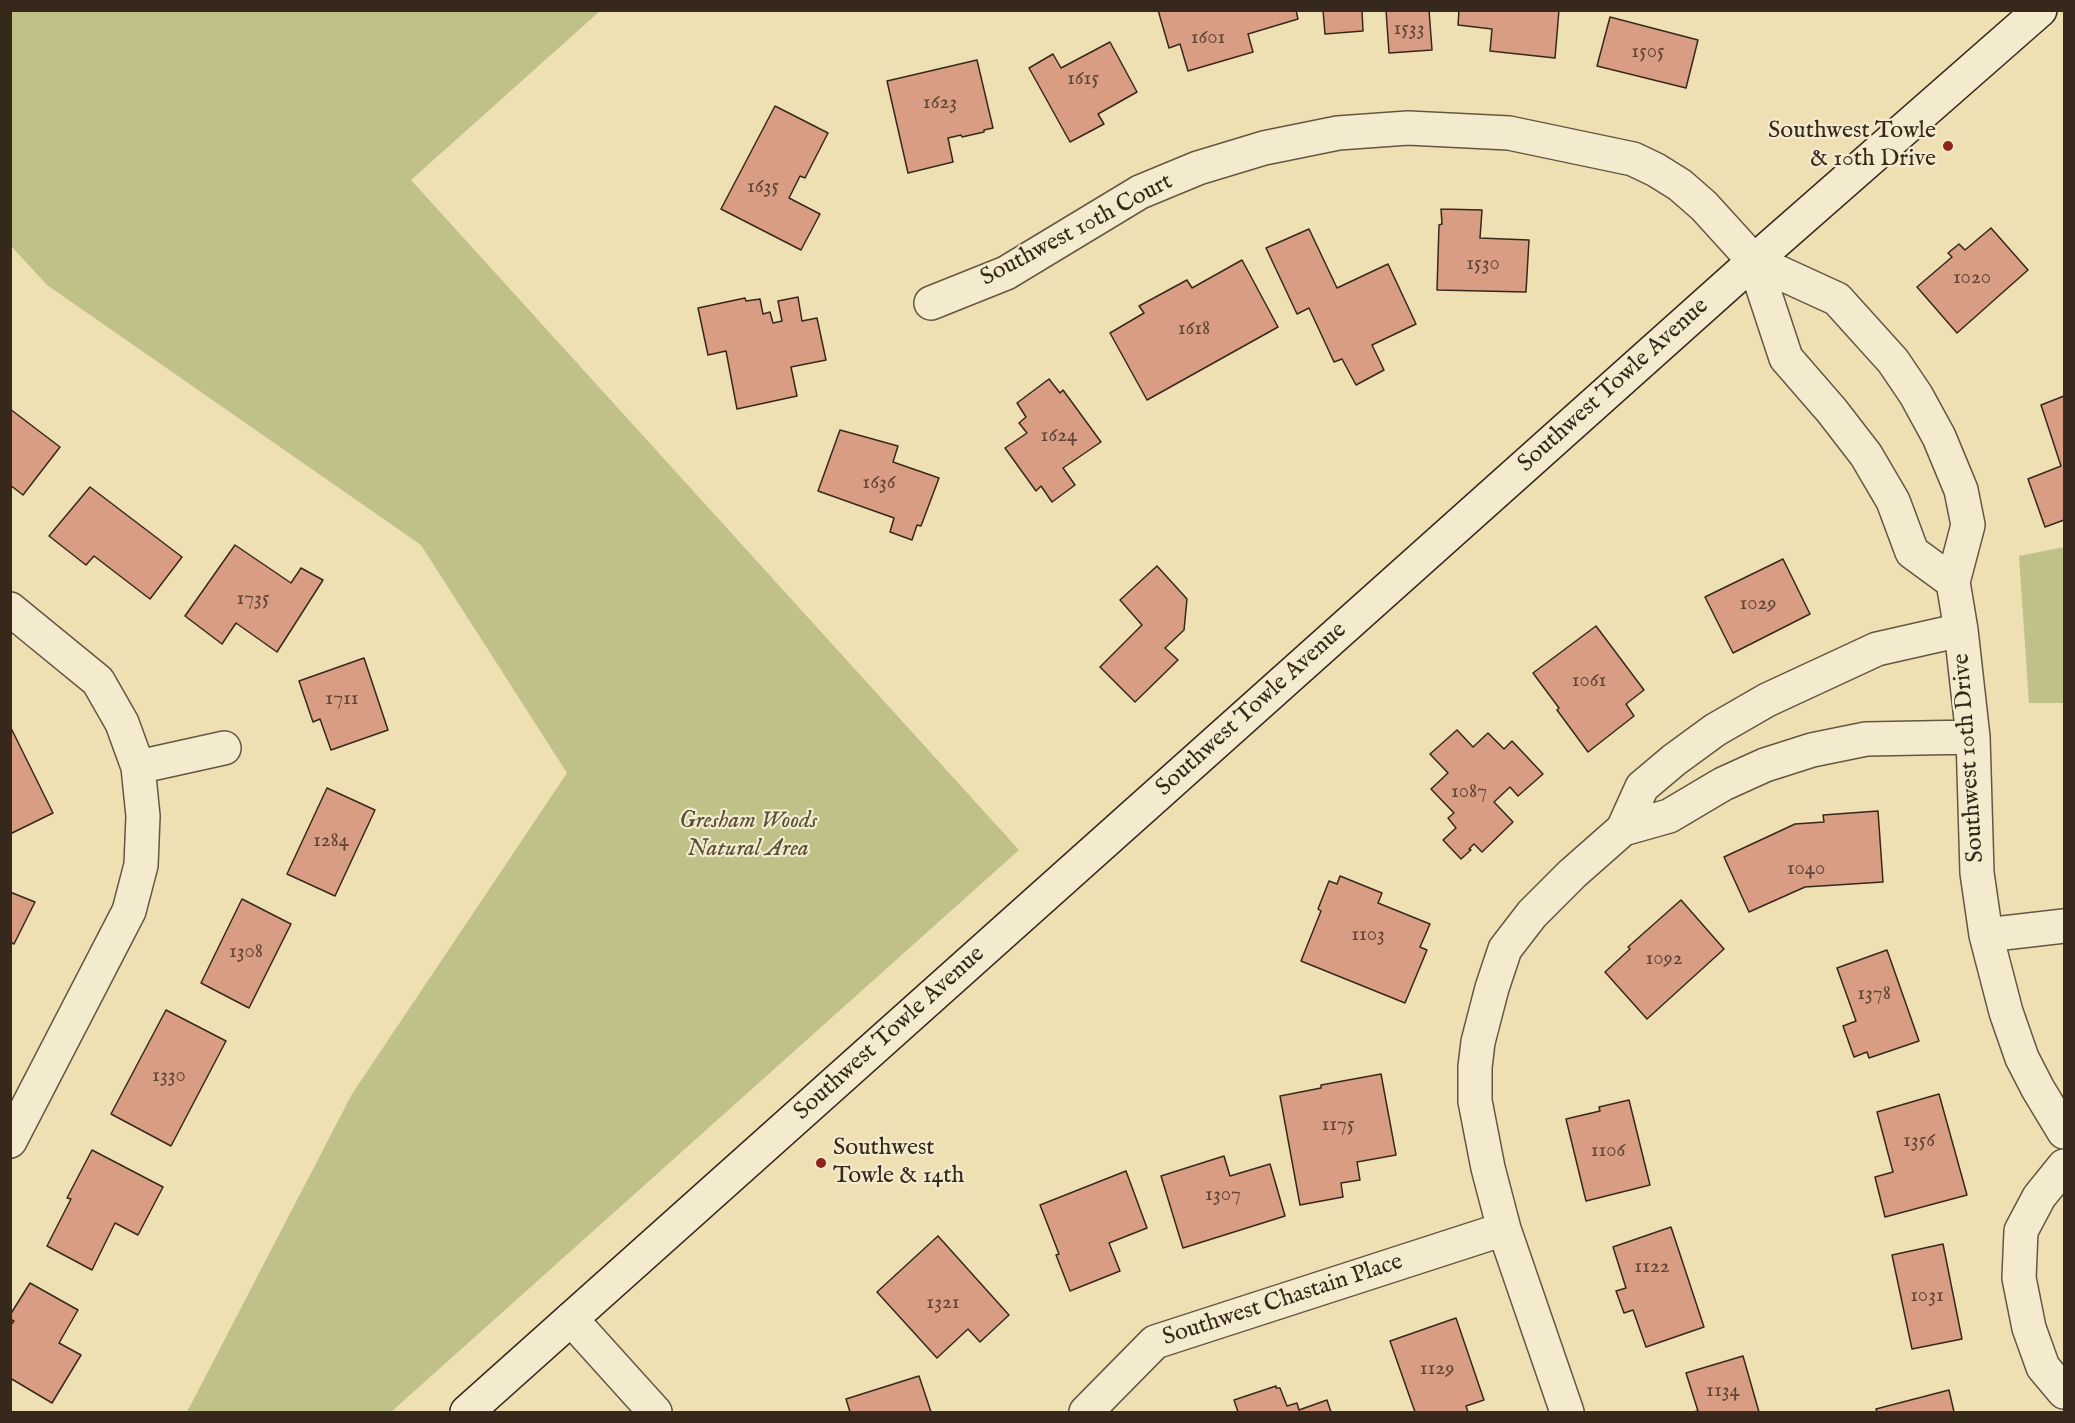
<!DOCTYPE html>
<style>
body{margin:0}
#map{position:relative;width:2075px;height:1423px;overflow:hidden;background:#eee0b3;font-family:"IM FELL English",serif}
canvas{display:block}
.frame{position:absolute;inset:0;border:12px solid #37281c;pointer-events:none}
</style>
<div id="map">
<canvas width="2075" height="1423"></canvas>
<div class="frame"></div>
</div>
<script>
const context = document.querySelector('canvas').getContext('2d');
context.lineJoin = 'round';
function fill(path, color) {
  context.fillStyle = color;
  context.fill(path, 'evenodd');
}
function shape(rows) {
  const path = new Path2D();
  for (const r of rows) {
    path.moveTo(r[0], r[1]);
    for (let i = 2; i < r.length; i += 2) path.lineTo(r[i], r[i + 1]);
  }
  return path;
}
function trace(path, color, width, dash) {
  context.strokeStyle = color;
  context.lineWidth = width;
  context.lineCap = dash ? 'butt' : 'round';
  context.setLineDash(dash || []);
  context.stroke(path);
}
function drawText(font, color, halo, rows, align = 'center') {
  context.font = font + ' "IM FELL English",serif';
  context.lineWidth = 4.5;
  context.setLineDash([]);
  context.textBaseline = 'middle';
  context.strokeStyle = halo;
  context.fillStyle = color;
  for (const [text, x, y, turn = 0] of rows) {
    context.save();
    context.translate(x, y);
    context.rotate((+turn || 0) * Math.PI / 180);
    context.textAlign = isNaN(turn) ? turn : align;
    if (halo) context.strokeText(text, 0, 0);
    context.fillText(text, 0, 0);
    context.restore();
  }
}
const green = shape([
 [11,10,600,11,411,180,1019,850,391,1412,187,1412,352,1094,567,773,421,545,47,285,11,246],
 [2064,547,2064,703,2029,703,2019,556]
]);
const building = shape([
 [1158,10,1296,10,1298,19,1248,34,1253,52,1188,71,1180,44,1169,48,1158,10],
 [1323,10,1362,10,1363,31,1325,34,1323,10],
 [1386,10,1429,10,1432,50,1389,53,1386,10],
 [1459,10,1559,10,1555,58,1490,51,1492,29,1458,25,1459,10],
 [1610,17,1698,40,1686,88,1597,66,1610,17],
 [1110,42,1137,92,1098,114,1104,124,1070,142,1029,68,1053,54,1061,68,1110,42],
 [977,60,993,128,984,130,984,132,962,137,961,135,948,138,953,162,908,173,887,81,977,60],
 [775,106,828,133,805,178,800,176,789,198,820,214,801,250,721,209,775,106],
 [1441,209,1482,210,1480,238,1529,240,1526,292,1437,290,1439,225,1442,224,1441,209],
 [1991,228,2028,270,1957,333,1917,287,1952,257,1948,253,1959,244,1965,250,1991,228],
 [1309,229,1337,288,1388,264,1416,324,1372,345,1384,370,1356,385,1342,359,1334,362,1309,308,1297,314,1266,248,1309,229],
 [1242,260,1278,327,1147,400,1110,333,1144,313,1139,306,1187,280,1192,288,1242,260],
 [798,297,802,321,817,318,826,360,791,367,797,396,737,409,726,351,708,355,698,308,745,298,746,301,760,299,763,314,770,312,773,323,782,321,778,301,798,297],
 [1049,379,1060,393,1063,390,1101,442,1063,468,1075,485,1052,502,1041,486,1036,491,1005,448,1027,433,1019,423,1026,417,1017,403,1049,379],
 [2064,396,2064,520,2045,527,2028,479,2061,466,2041,405,2064,396],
 [10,409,60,447,23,495,10,485,10,409],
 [840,430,898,446,893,462,939,478,921,526,917,525,912,540,890,532,894,518,818,491,840,430],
 [90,487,182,557,150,599,94,556,86,565,49,536,90,487],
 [235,545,291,583,301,568,323,580,277,652,236,623,222,644,185,616,235,545],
 [1783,559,1810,614,1733,653,1705,597,1783,559],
 [1157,566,1187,599,1184,630,1165,648,1178,660,1135,702,1100,667,1142,625,1120,600,1157,566],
 [1596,626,1644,690,1626,704,1634,716,1588,752,1557,710,1559,708,1533,673,1596,626],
 [364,658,388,730,331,750,320,719,313,722,299,681,364,658],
 [10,726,53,813,10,834,10,726],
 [1457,730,1473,747,1488,733,1504,749,1512,741,1543,774,1518,796,1510,787,1494,802,1513,822,1482,852,1474,844,1469,849,1471,850,1461,859,1443,840,1456,828,1448,818,1454,813,1431,789,1448,773,1430,754,1457,730],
 [327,788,375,810,335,896,287,874,327,788],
 [1878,811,1883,882,1805,887,1749,912,1724,857,1795,824,1824,822,1823,815,1878,811],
 [1340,876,1382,893,1378,903,1430,924,1420,947,1427,950,1405,1003,1301,961,1321,911,1318,909,1329,881,1337,884,1340,876],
 [10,892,35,902,14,944,10,942,10,892],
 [242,899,291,924,249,1008,201,983,242,899],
 [1681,900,1724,949,1647,1019,1605,972,1630,949,1628,947,1681,900],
 [1887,950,1919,1041,1869,1058,1867,1052,1854,1057,1843,1026,1856,1021,1837,968,1887,950],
 [166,1010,226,1041,171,1146,111,1114,166,1010],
 [1381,1074,1396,1155,1357,1162,1360,1180,1341,1183,1343,1197,1300,1205,1280,1096,1321,1088,1321,1085,1381,1074],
 [1939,1094,1967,1195,1885,1217,1875,1177,1893,1172,1877,1112,1939,1094],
 [1629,1100,1650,1185,1586,1201,1566,1119,1600,1111,1599,1107,1629,1100],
 [92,1150,163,1187,138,1235,115,1223,92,1270,47,1246,71,1199,67,1198,92,1150],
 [1224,1156,1230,1176,1270,1164,1285,1216,1183,1248,1161,1176,1224,1156],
 [1126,1171,1147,1228,1109,1243,1120,1271,1070,1291,1056,1255,1059,1254,1040,1205,1126,1171],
 [1671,1227,1704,1327,1646,1347,1633,1310,1624,1313,1616,1291,1626,1288,1613,1247,1671,1227],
 [938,1236,1009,1315,980,1342,968,1329,937,1358,877,1292,938,1236],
 [1943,1244,1962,1339,1912,1349,1892,1255,1943,1244],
 [30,1283,78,1310,59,1343,81,1355,52,1403,10,1378,10,1326,14,1321,10,1319,10,1315,30,1283],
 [1456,1318,1484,1400,1466,1406,1468,1412,1415,1412,1390,1341,1456,1318],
 [1743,1356,1759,1412,1692,1412,1698,1411,1686,1373,1743,1356],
 [919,1376,931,1412,850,1412,846,1399,919,1376],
 [1276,1386,1276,1388,1280,1388,1287,1406,1297,1403,1299,1410,1327,1400,1331,1412,1238,1412,1234,1400,1276,1386],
 [1949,1390,1954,1412,1877,1412,1876,1409,1949,1390]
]);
const street = shape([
 [1754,261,1786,358,1832,411,1866,455,1893,501,1912,552,1953,582],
 [931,303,1006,273,1140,192,1198,168,1264,148,1338,133,1408,128,1509,133,1633,159,1656,170,1680,185,1704,206,1754,261,1837,299,1893,361,1916,395,1939,437,1961,490,1968,525,1953,582,1961,630,1973,737,1977,873,1986,935,2006,1012,2022,1058,2038,1089,2064,1132],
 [10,609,98,681,122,723,138,767,143,816,141,865,129,911,10,1141],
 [138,767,224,748],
 [1623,829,1669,816,1723,784,1765,765,1812,750,1866,739,1973,737],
 [1986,935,2064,926],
 [2064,1166,2039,1197,2021,1231,2019,1278,2029,1328,2043,1367,2064,1392],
 [571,1319,655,1412],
 [1086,1412,1155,1342,1504,1229],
 [1567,1412,1504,1229,1488,1168,1475,1101,1475,1067,1478,1042,1492,988,1505,949,1532,914,1572,874,1623,829,1642,787,1674,760,1715,730,1767,700,1877,649,1961,630]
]);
const secondary = shape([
 [467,1412,1754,261,2040,10]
]);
const markers = [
 [1948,146,6,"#8f2418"],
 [821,1163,6,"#8f2418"]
];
const numberNames = [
 ["1533",1409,30],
 ["1601",1208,39],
 ["1505",1648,53],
 ["1615",1083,80],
 ["1623",940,104],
 ["1635",763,188],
 ["1530",1483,265],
 ["1020",1972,279],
 ["1618",1194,330],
 ["1624",1059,437],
 ["1636",879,484],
 ["1735",253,600],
 ["1029",1758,605],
 ["1061",1589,682],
 ["1711",342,700],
 ["1087",1469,793],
 ["1284",331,842],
 ["1040",1806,870],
 ["1103",1368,936],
 ["1308",246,953],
 ["1092",1664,960],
 ["1378",1874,995],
 ["1330",169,1077],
 ["1175",1338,1126],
 ["1356",1919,1142],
 ["1106",1608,1152],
 ["1307",1223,1196],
 ["1122",1652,1268],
 ["1031",1927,1297],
 ["1321",943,1304],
 ["1129",1437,1370],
 ["1134",1723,1392]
];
const poiNames = [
 ["Southwest Towle",1936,132],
 ["& 10th Drive",1936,160],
 ["Southwest",833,1149,"left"],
 ["Towle & 14th",833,1177,"left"]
];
const streetNames = [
 ["Southwest 10th Court",1077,231,-28],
 ["Southwest Towle Avenue",1614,386,-42],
 ["Southwest Towle Avenue",1252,710,-42],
 ["Southwest 10th Drive",1970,758,-94],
 ["Southwest Towle Avenue",890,1034,-42],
 ["Southwest Chastain Place",1283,1301,-18]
];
const parkNames = [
 ["Gresham Woods",748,822],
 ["Natural Area",748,850]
];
fill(green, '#bfc188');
fill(building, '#d89d83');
trace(building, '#37281c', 1.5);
trace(street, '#655642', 36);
trace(secondary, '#37281c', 36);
trace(street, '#f4ebce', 33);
trace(secondary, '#f4ebce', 33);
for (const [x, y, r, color] of markers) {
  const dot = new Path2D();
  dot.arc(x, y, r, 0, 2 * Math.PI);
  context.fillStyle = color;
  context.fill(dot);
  trace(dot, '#f4ebce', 2);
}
drawText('21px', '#5f4536', null, numberNames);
drawText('24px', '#37281c', '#f4ebce', poiNames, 'right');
drawText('24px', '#37281c', '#f4ebce', streetNames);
drawText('italic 24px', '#594e37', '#f4ebce', parkNames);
</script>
